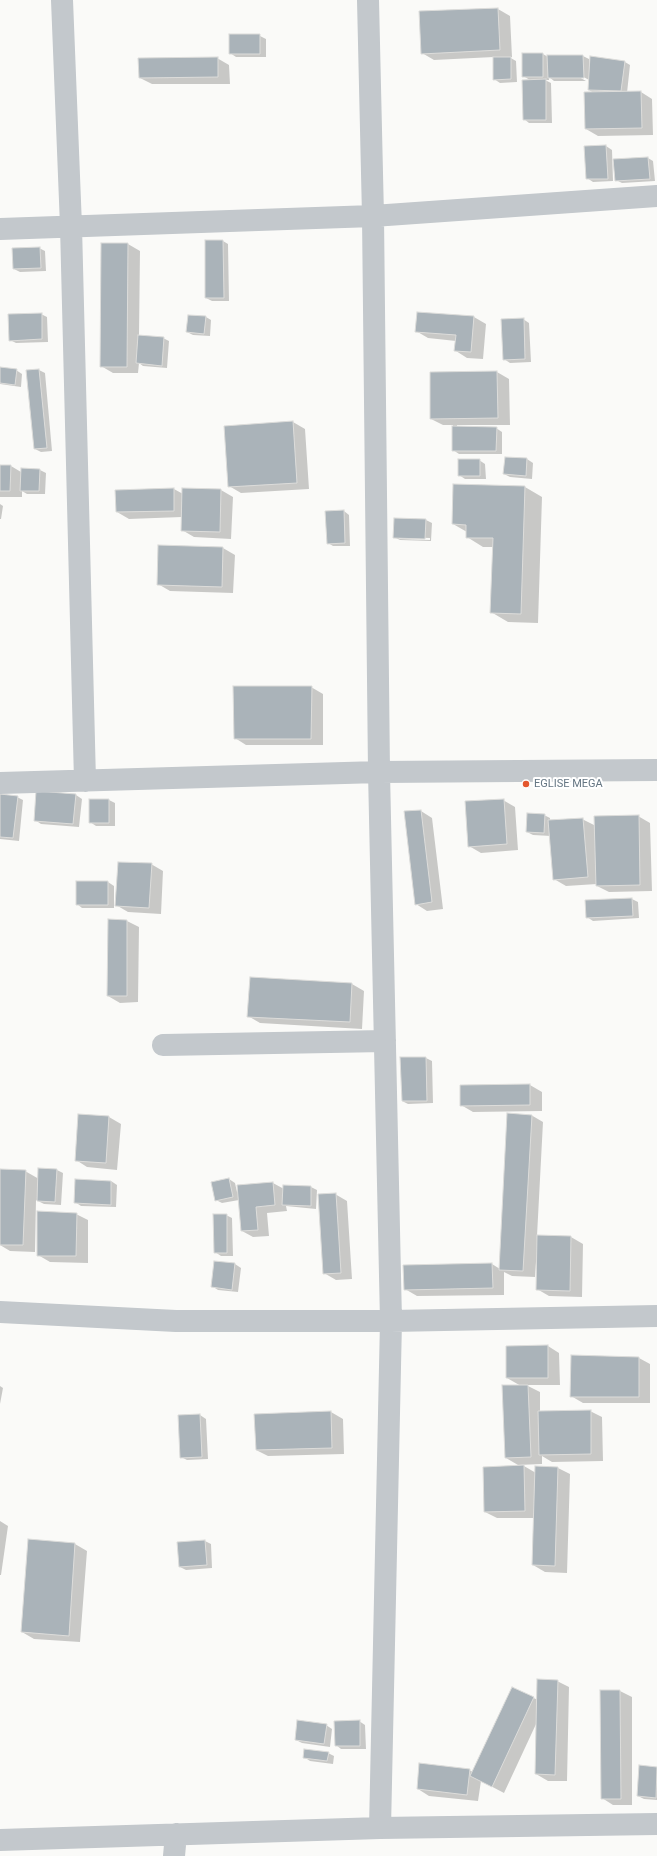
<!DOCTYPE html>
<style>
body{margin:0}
canvas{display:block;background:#fafaf8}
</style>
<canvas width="657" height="1856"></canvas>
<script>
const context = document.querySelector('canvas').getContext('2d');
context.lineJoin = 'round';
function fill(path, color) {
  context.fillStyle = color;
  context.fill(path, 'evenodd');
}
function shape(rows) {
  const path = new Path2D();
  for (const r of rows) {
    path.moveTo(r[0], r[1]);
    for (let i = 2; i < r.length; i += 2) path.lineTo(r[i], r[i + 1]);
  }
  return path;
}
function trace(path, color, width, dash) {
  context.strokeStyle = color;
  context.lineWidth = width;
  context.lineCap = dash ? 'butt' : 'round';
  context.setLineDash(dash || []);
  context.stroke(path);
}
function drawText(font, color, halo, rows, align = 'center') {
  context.font = font + ' Roboto,sans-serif';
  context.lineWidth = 4;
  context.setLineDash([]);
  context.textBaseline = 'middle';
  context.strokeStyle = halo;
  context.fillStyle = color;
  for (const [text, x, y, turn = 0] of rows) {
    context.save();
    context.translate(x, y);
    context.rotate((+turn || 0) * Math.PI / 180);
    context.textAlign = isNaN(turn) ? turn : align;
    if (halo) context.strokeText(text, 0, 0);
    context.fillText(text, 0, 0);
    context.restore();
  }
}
const shadow = shape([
 [498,9,510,16,512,57,509,57,516,61,517,82,500,83,494,79,494,57,434,60,422,53],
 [260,36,266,39,266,57,236,57,230,53],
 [543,54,548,57,583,56,589,59,589,66,625,62,630,65,627,93,641,92,652,99,653,135,598,136,586,129,594,93,589,90,589,80,580,75,579,77,586,81,554,81,549,77,549,80,545,80,551,83,552,123,529,123,524,119,530,80,523,76],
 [217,58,229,65,230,84,152,84,140,78],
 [606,146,612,150,613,181,593,182,587,178,585,147],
 [648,158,653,161,655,181,622,183,616,180],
 [223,241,228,244,229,301,212,301,206,298],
 [102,244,128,244,140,251,139,336,163,338,169,341,167,368,143,366,139,363,138,373,113,373,101,366],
 [39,248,45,251,46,271,20,272,14,269],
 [418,313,474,317,486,324,483,359,467,358,456,351,456,341,428,338,416,331],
 [41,314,47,317,48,342,16,343,10,340],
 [206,317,211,320,210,336,193,335,187,332],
 [523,319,529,323,531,362,510,363,504,359],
 [0,368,16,370,22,374,21,387,0,384],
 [39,370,45,373,52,451,41,452,35,449],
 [497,372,509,379,510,425,457,425,457,427,496,428,502,432,502,454,459,454,453,450,453,425,443,425,431,419],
 [293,422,305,429,309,489,241,493,229,486],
 [505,458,527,459,533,463,532,479,510,477,504,474],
 [479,460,485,464,486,479,465,479,459,475],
 [0,466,11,466,21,472,40,470,46,473,45,494,27,494,22,491,22,497,0,497],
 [454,485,525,487,542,497,538,623,508,622,491,612,493,547,483,547,467,537,467,532,453,524],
 [174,489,183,494,221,490,233,497,231,539,194,537,182,530,182,517,129,519,117,512],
 [0,504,3,506,1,519,0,519],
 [344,511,349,515,350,546,333,546,328,543],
 [426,520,432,523,431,541,400,540,394,537],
 [399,537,430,538,430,540,399,539],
 [223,548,235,555,233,593,170,591,158,584],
 [311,687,323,694,323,745,246,745,235,738],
 [37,792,76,795,82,799,79,827,41,824,35,820],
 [0,795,17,797,23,800,19,841,0,839],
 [109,800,115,803,115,826,96,826,90,822],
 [503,800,515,807,518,850,481,853,469,846],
 [421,811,432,818,443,909,427,911,416,904],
 [544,815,550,818,550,821,582,819,596,826,638,816,650,823,652,891,609,892,597,886,597,884,566,886,554,879,551,836,533,835,527,832],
 [151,864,163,871,161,914,128,912,116,905],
 [108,882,114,886,114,908,82,908,77,904],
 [632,899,638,902,639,918,593,921,587,917,586,901],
 [109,920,127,921,139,927,138,1002,120,1003,108,996],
 [352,984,364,991,362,1029,260,1023,248,1016],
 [401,1058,426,1058,432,1061,433,1103,408,1104,402,1101],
 [530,1085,542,1092,542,1111,473,1112,461,1105],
 [531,1115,543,1122,537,1236,571,1237,583,1244,582,1297,549,1296,537,1289,537,1262,536,1262,535,1277,512,1276,504,1272,504,1295,417,1296,405,1289,492,1264,500,1269],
 [109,1117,121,1124,117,1170,87,1167,76,1160],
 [57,1170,63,1173,61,1205,44,1204,36,1200,35,1252,10,1251,0,1245,0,1196,25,1171,39,1179],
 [229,1179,235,1183,237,1192,273,1183,284,1189,284,1186,311,1187,317,1190,316,1209,286,1206,287,1211,267,1213,269,1236,253,1237,242,1231,239,1200,222,1203,216,1200],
 [111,1181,117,1185,116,1207,81,1206,75,1202],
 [335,1194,347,1201,352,1279,336,1280,324,1273],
 [76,1214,88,1220,88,1263,50,1262,38,1255],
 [226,1215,232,1218,233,1256,221,1256,215,1252],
 [215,1262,235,1264,241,1268,238,1292,218,1290,212,1286],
 [548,1346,559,1353,560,1385,526,1385,540,1392,540,1412,590,1411,602,1417,603,1461,552,1462,542,1456,542,1464,518,1465,506,1458,521,1386,507,1378],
 [639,1358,650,1364,650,1403,583,1403,571,1396],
 [0,1386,3,1388,0,1404],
 [331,1412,343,1419,344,1454,268,1456,256,1450],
 [200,1415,206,1419,208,1459,187,1460,181,1457],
 [524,1466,536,1473,558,1468,570,1474,567,1573,545,1572,533,1565,534,1518,497,1518,485,1512],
 [0,1521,8,1526,1,1575,0,1575],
 [29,1540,75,1544,87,1551,80,1642,34,1639,22,1632],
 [205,1541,211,1544,212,1568,186,1570,180,1567],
 [557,1681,569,1687,567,1781,548,1781,536,1774,537,1722,504,1793,481,1781,478,1801,429,1796,418,1789,469,1770,473,1772,512,1688,538,1700],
 [620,1691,632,1697,632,1805,613,1805,602,1798],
 [359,1721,365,1725,366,1749,341,1749,336,1745],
 [326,1725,332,1729,330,1747,302,1743,296,1740],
 [328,1753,334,1756,333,1764,310,1761,304,1757],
 [640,1766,657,1768,657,1800,644,1799,638,1796]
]);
const building = shape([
 [498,8,500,50,421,54,419,11,498,8],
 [229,34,260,34,260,54,229,54,229,34],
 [522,53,543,53,543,77,522,77,522,53],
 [547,55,583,55,584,78,548,78,547,55],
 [590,56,625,61,621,91,588,90,590,56],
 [218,57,218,77,139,78,138,58,218,57],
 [493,57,511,57,511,79,493,80,493,57],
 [546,79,546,120,523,120,522,80,546,79],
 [641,91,642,128,585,129,584,92,641,91],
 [606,145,608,179,586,179,584,146,606,145],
 [648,157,650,179,615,181,613,159,648,157],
 [205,240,223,240,224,298,205,298,205,240],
 [101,243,128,243,127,367,100,367,101,243],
 [40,247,41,268,13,269,12,248,40,247],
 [417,312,474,316,471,352,454,351,456,335,415,332,417,312],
 [42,313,42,339,9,341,8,314,42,313],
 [188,315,206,316,204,334,186,332,188,315],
 [524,318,525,359,503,360,501,319,524,318],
 [138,335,164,337,162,366,136,363,138,335],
 [0,367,17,369,15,385,0,383,0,367],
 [39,369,47,448,34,449,26,370,39,369],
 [497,371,498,418,430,419,430,372,497,371],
 [293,421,297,483,228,487,224,426,293,421],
 [452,426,497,427,496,451,452,451,452,426],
 [505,457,527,458,526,476,503,474,505,457],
 [458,459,480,459,480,476,458,476,458,459],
 [0,465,11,465,10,491,0,491,0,465],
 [21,468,40,469,39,491,20,491,21,468],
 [453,484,525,486,521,614,490,613,493,538,466,538,466,525,452,524,453,484],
 [174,488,174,511,116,512,115,490,174,488],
 [182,488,221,489,220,532,181,531,182,488],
 [344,510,345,543,327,544,325,511,344,510],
 [394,518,426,519,425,539,393,538,394,518],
 [158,545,223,547,222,587,157,585,158,545],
 [233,686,312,686,311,739,234,739,233,686],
 [36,791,76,794,73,824,34,821,36,791],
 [0,794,18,796,13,838,0,837,0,794],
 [89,799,109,799,109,823,89,823,89,799],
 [504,799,507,844,468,847,465,801,504,799],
 [421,810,432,902,415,905,404,811,421,810],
 [527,813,545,814,544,833,526,832,527,813],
 [639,815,640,885,596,886,594,816,639,815],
 [583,818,588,877,553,880,548,820,583,818],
 [118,862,152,863,149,908,115,906,118,862],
 [76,881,108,881,108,905,76,905,76,881],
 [632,898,633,916,586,918,585,900,632,898],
 [108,919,127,920,127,996,107,996,108,919],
 [250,977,352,983,350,1022,247,1017,250,977],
 [400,1057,426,1057,427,1101,402,1101,400,1057],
 [530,1084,530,1105,460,1106,460,1085,530,1084],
 [507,1113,532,1115,523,1271,499,1270,507,1113],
 [78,1114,109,1116,106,1163,75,1161,78,1114],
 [38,1168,57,1169,55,1202,37,1201,38,1168],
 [0,1169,26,1170,23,1245,0,1245,0,1169],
 [229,1178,233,1197,215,1201,211,1182,229,1178],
 [75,1179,111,1181,111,1205,74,1203,75,1179],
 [273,1182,275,1205,256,1207,258,1230,241,1231,237,1185,273,1182],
 [283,1185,311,1186,311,1206,282,1205,283,1185],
 [336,1193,341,1273,323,1274,318,1194,336,1193],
 [37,1211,77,1213,76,1256,37,1256,37,1211],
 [213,1214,227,1214,227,1253,214,1253,213,1214],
 [537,1235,571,1236,570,1291,536,1290,537,1235],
 [214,1261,235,1263,232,1290,211,1287,214,1261],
 [492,1263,493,1288,404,1290,403,1265,492,1263],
 [548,1345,548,1378,506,1378,506,1346,548,1345],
 [571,1355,639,1357,639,1397,570,1397,571,1355],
 [502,1385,528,1385,531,1457,505,1458,502,1385],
 [591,1410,591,1454,539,1455,538,1411,591,1410],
 [331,1411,332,1448,256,1450,254,1414,331,1411],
 [200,1414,202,1457,180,1458,178,1415,200,1414],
 [524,1465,525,1511,484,1512,483,1467,524,1465],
 [535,1466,558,1467,555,1566,532,1565,535,1466],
 [28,1539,75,1543,69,1636,21,1632,28,1539],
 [205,1540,207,1565,179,1567,177,1542,205,1540],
 [537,1679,558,1680,555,1775,535,1774,537,1679],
 [512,1687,534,1697,492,1787,470,1776,512,1687],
 [600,1690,620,1690,621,1799,601,1799,600,1690],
 [297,1720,327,1724,324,1744,295,1740,297,1720],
 [360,1720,360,1746,335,1746,334,1721,360,1720],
 [304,1749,329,1752,327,1761,303,1758,304,1749],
 [419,1763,470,1769,467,1795,417,1789,419,1763],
 [639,1765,657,1767,656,1798,637,1796,639,1765]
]);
const minor = shape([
 [62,0,71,226,85,781],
 [368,0,373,216,379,772,391,1321,380,1828],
 [0,229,373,216,657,196],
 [0,783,379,772,657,770],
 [163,1045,385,1041],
 [0,1312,176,1321,391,1321,657,1316],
 [0,1840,380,1828,657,1824],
 [174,1856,176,1834]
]);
const markers = [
 [526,784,4,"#e4572e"]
];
const poiNames = [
 ["EGLISE MEGA",534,784]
];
fill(shadow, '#0003');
fill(building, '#aab3b9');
trace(building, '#dcdcda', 1);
trace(minor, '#c3c8cc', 22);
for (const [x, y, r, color] of markers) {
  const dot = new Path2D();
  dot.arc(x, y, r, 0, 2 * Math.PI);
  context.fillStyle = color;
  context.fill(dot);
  trace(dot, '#fff', 1.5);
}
drawText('11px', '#657683', '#fff', poiNames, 'left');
</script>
